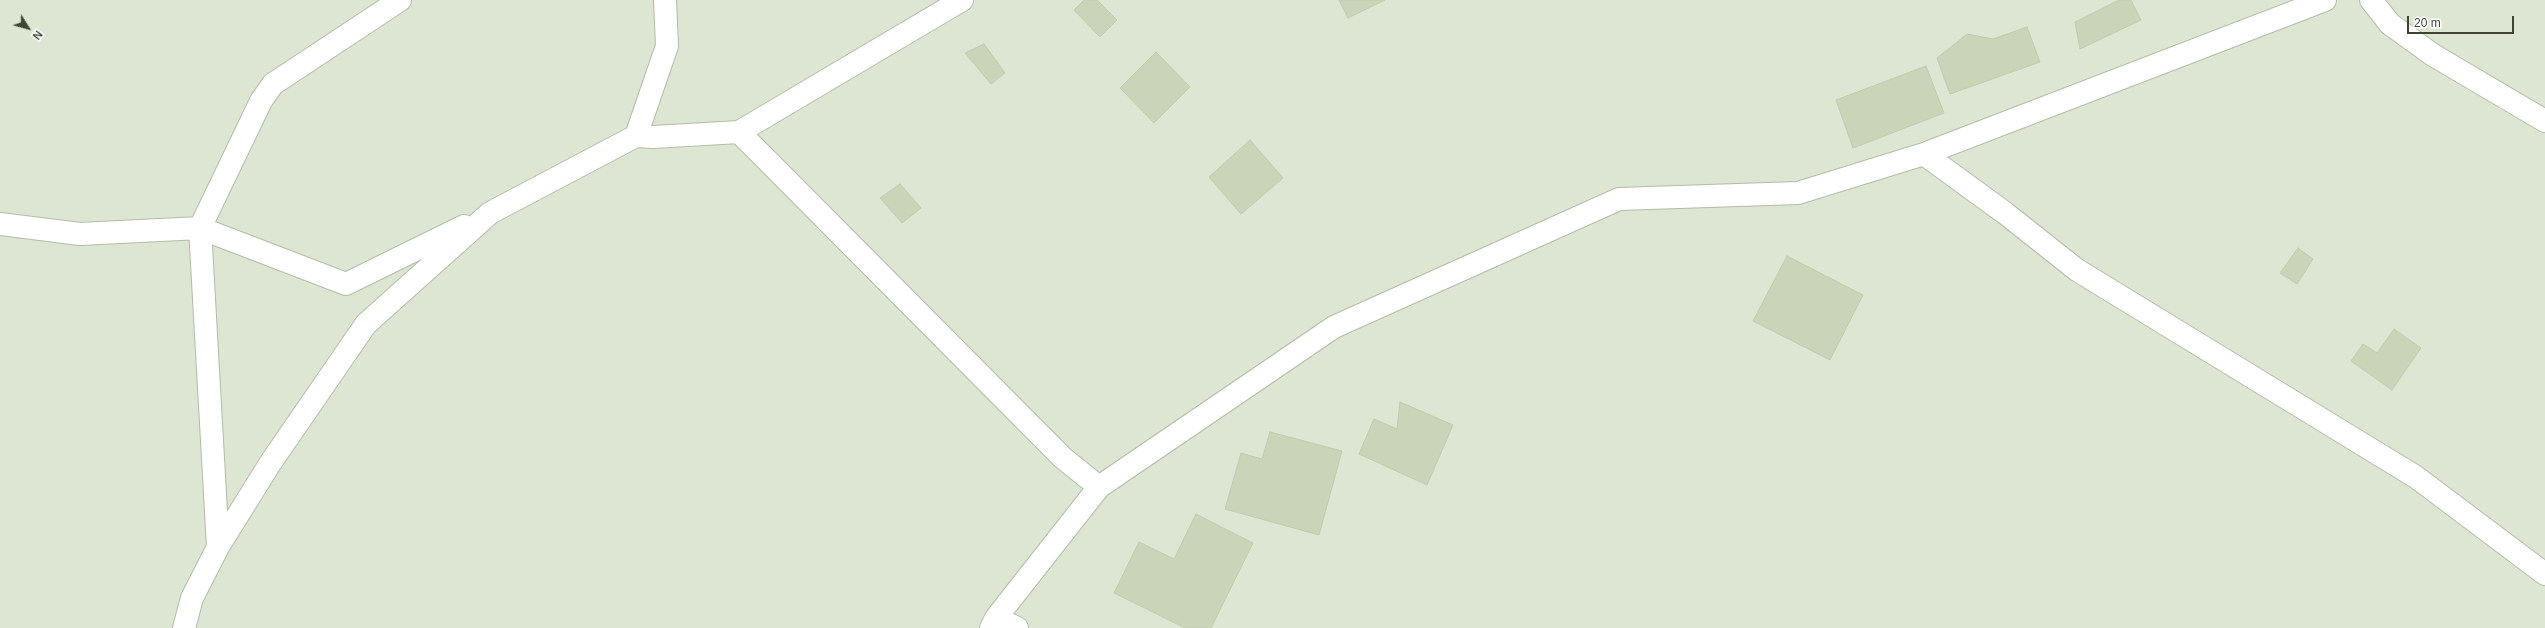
<!DOCTYPE html>
<style>
body{margin:0}
#map{position:relative;width:2545px;height:628px;overflow:hidden;background:#ebf2e4;font-family:Helvetica,sans-serif}
canvas{display:block}
.north{position:absolute;left:8px;top:8px;width:40px;height:40px;-webkit-text-stroke:3px #fff;paint-order:stroke;rotate:127deg;font-size:11px;font-weight:700;line-height:16px;text-align:center;color:#3d4434}
.north::after{content:'';display:block;margin:auto;width:14px;height:18px;background:#3d4434;clip-path:polygon(50% 0,100% 100%,50% 72%,0 100%)}
.scale{position:absolute;left:2407px;top:16px;width:107px;height:18px;box-sizing:border-box;border:2px solid #3d4434;border-top:0;padding-left:5px;font-size:12px;line-height:14px;white-space:nowrap;color:#3d4434;-webkit-text-stroke:3px #fff;paint-order:stroke}
</style>
<div id="map">
<canvas width="2545" height="628"></canvas>
<div class="north">N</div>
<div class="scale">20 m</div>
</div>
<script>
const context = document.querySelector('canvas').getContext('2d');
context.lineJoin = 'round';
function fill(path, color) {
  context.fillStyle = color;
  context.fill(path, 'evenodd');
}
function shape(rows) {
  const path = new Path2D();
  for (const r of rows) {
    path.moveTo(r[0], r[1]);
    for (let i = 2; i < r.length; i += 2) path.lineTo(r[i], r[i + 1]);
  }
  return path;
}
function trace(path, color, width, dash) {
  context.strokeStyle = color;
  context.lineWidth = width;
  context.lineCap = dash ? 'butt' : 'round';
  context.setLineDash(dash || []);
  context.stroke(path);
}
const residential = shape([
 [0,0,2545,0,2545,628,0,628]
]);
const building = shape([
 [1084,0,1097,0,1117,20,1100,37,1074,10,1084,0],
 [1339,0,1385,0,1348,18,1339,0],
 [2119,0,2131,0,2141,20,2080,49,2075,22,2119,0],
 [2027,27,2040,62,1950,94,1937,58,1967,34,1993,39,2027,27],
 [984,44,1005,73,991,84,965,53,984,44],
 [1156,52,1190,87,1154,123,1120,88,1156,52],
 [1926,66,1944,113,1853,148,1836,100,1926,66],
 [1250,140,1283,178,1241,214,1209,177,1250,140],
 [900,184,921,208,902,223,880,198,900,184],
 [2298,248,2313,259,2297,284,2280,273,2298,248],
 [1787,256,1863,295,1830,360,1753,321,1787,256],
 [2394,329,2421,348,2392,390,2351,361,2363,344,2377,353,2394,329],
 [1400,402,1453,425,1427,485,1359,454,1374,419,1397,429,1400,402],
 [1270,432,1342,451,1319,535,1225,509,1241,453,1262,459,1270,432],
 [1196,514,1253,543,1211,628,1185,628,1114,593,1139,542,1174,559,1196,514]
]);
const street = shape([
 [2371,0,2390,24,2433,55,2545,121],
 [739,132,1063,458,1099,487],
 [636,136,653,137,739,132,962,0],
 [1924,154,2005,213,2077,270,2416,477,2545,574],
 [0,224,80,234,200,228,346,284,464,226],
 [218,547,200,228,261,101,273,84,400,0],
 [996,618,1017,628],
 [184,628,192,598,218,547,271,462,366,324,490,213,636,136,667,46,665,0],
 [991,628,996,618,1099,487,1334,327,1619,199,1798,193,1924,154,2325,0]
]);
fill(residential, '#dce6d2');
fill(building, '#c9d4b9');
trace(building, '#c0cead', 1);
trace(street, '#b3bda7', 24);
trace(street, '#fff', 22);
</script>
